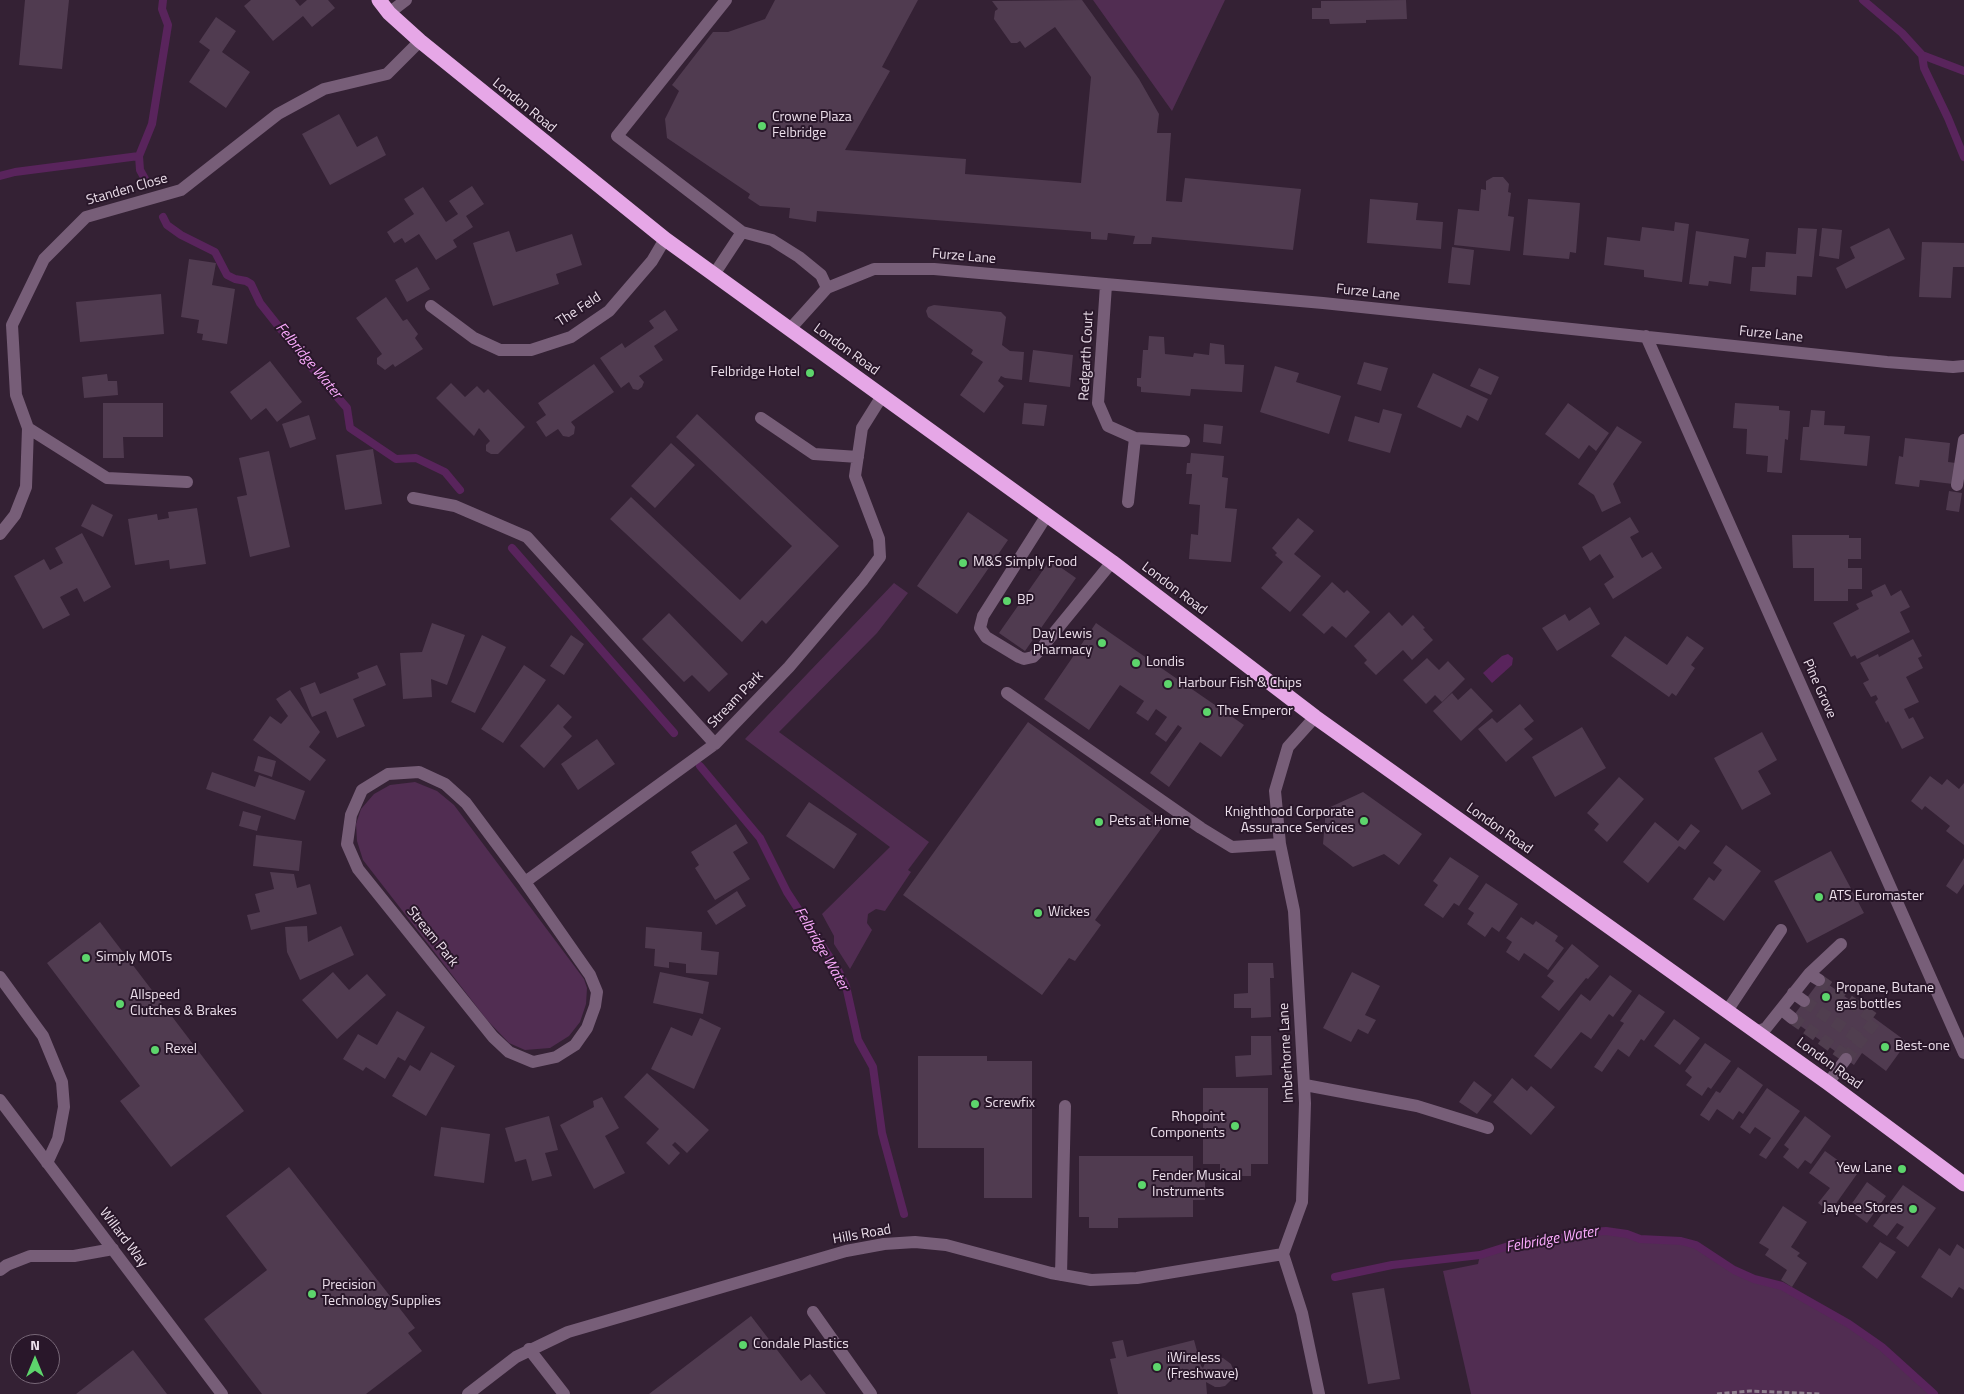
<!DOCTYPE html>
<style>
body{margin:0}
#map{position:relative;width:1964px;height:1394px;overflow:hidden;background:#342134;font-family:"Titillium Web",sans-serif}
canvas{display:block}
.north{position:absolute;left:10px;top:1334px;width:50px;height:50px;box-sizing:border-box;background:#29172a;border:1px solid #776777;border-radius:50%;rotate:0deg;font-size:14px;font-weight:700;line-height:20px;text-align:center;color:#ecdfeb}
.north::after{content:'';display:block;margin:auto;width:18px;height:22px;background:#5dd56c;clip-path:polygon(50% 0,100% 100%,50% 72%,0 100%)}
</style>
<div id="map">
<canvas width="1964" height="1394"></canvas>
<div class="north">N</div>
</div>
<script>
const context = document.querySelector('canvas').getContext('2d');
context.lineJoin = 'round';
function fill(path, color) {
  context.fillStyle = color;
  context.fill(path, 'evenodd');
}
function shape(rows) {
  const path = new Path2D();
  for (const r of rows) {
    path.moveTo(r[0], r[1]);
    for (let i = 2; i < r.length; i += 2) path.lineTo(r[i], r[i + 1]);
  }
  return path;
}
function trace(path, color, width, dash) {
  context.strokeStyle = color;
  context.lineWidth = width;
  context.lineCap = dash ? 'butt' : 'round';
  context.setLineDash(dash || []);
  context.stroke(path);
}
function drawText(font, color, halo, rows, align = 'center') {
  context.font = font + ' "Titillium Web",sans-serif';
  context.lineWidth = 4;
  context.setLineDash([]);
  context.textBaseline = 'middle';
  context.strokeStyle = halo;
  context.fillStyle = color;
  for (const [text, x, y, turn = 0] of rows) {
    context.save();
    context.translate(x, y);
    context.rotate((+turn || 0) * Math.PI / 180);
    context.textAlign = isNaN(turn) ? turn : align;
    if (halo) context.strokeText(text, 0, 0);
    context.fillText(text, 0, 0);
    context.restore();
  }
}
const green = shape([
 [1093,0,1225,0,1172,111],
 [894,583,908,593,877,633,779,732,929,842,908,870,911,872,885,911,876,909,868,914,867,923,872,930,850,969,834,944,834,936,822,914,890,847,745,739],
 [415,782,437,791,454,805,584,979,587,988,586,1004,580,1022,569,1036,550,1048,525,1050,509,1043,487,1020,363,860,357,841,356,824,361,809,374,794,390,785],
 [1606,1231,1627,1234,1640,1239,1681,1241,1696,1245,1734,1270,1754,1279,1782,1286,1849,1324,1882,1347,1934,1394,1471,1394,1443,1271,1478,1264,1480,1255,1518,1243,1557,1239,1579,1233]
]);
const water = shape([
 [1508,654,1513,658,1512,665,1492,683,1483,673,1502,656]
]);
const stream = shape([
 [1863,0,1902,33,1922,55,1964,71],
 [1922,55,1924,68,1948,118,1964,157],
 [139,156,152,124,168,25,162,9,163,0],
 [0,176,15,172,139,156,140,170,145,179],
 [163,217,167,225,181,235,215,252,227,275,235,279,246,281,251,284,260,303,306,361,347,408,350,428,396,459,416,458,445,472,460,490],
 [512,548,674,733],
 [700,766,760,838,787,892,838,970,846,986,858,1040,873,1067,882,1133,904,1214],
 [1335,1277,1392,1265,1480,1255,1518,1243,1557,1239,1579,1233,1606,1231,1627,1234,1640,1239,1681,1241,1696,1245,1734,1270,1754,1279,1782,1286,1849,1324,1882,1347,1934,1394]
]);
const building = shape([
 [25,0,69,0,62,69,19,65],
 [251,0,295,0,300,6,307,0,328,0,335,8,312,27,303,16,273,41,244,6],
 [775,0,918,0,882,67,890,71,845,150,966,159,965,174,1081,183,1091,77,1055,27,1025,48,1020,41,1017,43,1011,43,994,19,995,11,998,9,992,1,1082,0,1139,79,1159,114,1157,133,1171,133,1166,201,1182,202,1185,178,1301,189,1293,250,1152,237,1151,244,1133,244,1135,236,1108,233,1107,240,1091,239,1091,232,817,211,816,222,789,218,790,208,760,206,748,198,750,194,667,138,665,119,679,91,672,85,713,32,728,32,765,19],
 [1406,0,1407,19,1366,20,1366,23,1330,24,1329,19,1312,19,1312,8,1321,8,1321,1],
 [216,17,236,31,222,52,250,72,226,108,189,82,210,50,199,42],
 [339,114,357,147,377,136,386,155,330,185,302,134],
 [1493,177,1503,177,1509,184,1508,192,1511,193,1508,216,1514,217,1510,251,1454,245,1458,209,1479,211,1481,189,1486,190,1486,181],
 [472,186,484,204,466,216,473,227,453,240,457,247,436,260,419,234,405,243,402,238,394,243,387,232,414,214,404,199,423,187,446,222,458,214,449,201],
 [1370,199,1418,203,1416,220,1443,222,1441,249,1367,243],
 [1528,199,1580,203,1576,253,1570,252,1569,259,1523,255],
 [1675,222,1689,224,1682,282,1644,277,1644,270,1604,265,1607,237,1640,241,1642,227,1674,231],
 [1798,228,1817,229,1812,277,1797,276,1796,295,1750,291,1752,267,1765,267,1766,252,1796,254],
 [1822,228,1842,230,1839,259,1819,256],
 [1889,228,1905,259,1846,289,1836,268,1855,258,1850,247],
 [509,231,516,252,572,234,582,265,556,274,559,284,493,306,473,243],
 [1696,231,1749,239,1746,258,1734,256,1731,284,1709,281,1708,286,1689,284],
 [1922,242,1964,243,1964,267,1953,267,1951,298,1919,297],
 [1452,247,1474,250,1470,285,1448,283],
 [189,259,216,263,212,285,235,289,227,344,202,340,203,334,197,333,199,320,181,317],
 [417,267,430,289,407,302,395,280],
 [161,294,164,334,80,342,76,302],
 [386,297,403,321,407,319,418,334,415,338,423,349,395,367,393,364,385,370,377,364,377,358,382,354,356,318],
 [934,305,1001,312,1006,317,1002,345,1010,351,1024,352,1022,380,1005,378,1001,376,998,381,1004,386,984,413,960,395,983,362,971,354,973,350,928,317,926,311,928,307],
 [665,310,678,330,654,346,663,360,639,376,644,382,642,387,638,390,633,389,629,382,621,388,600,358,622,343,625,348,654,328,649,321],
 [1149,336,1164,337,1165,354,1193,357,1194,353,1209,355,1210,343,1224,345,1225,364,1244,365,1242,392,1191,389,1190,396,1141,392,1141,387,1137,386,1137,378,1141,378,1143,350,1148,350],
 [1033,350,1073,355,1070,387,1029,382],
 [270,361,302,402,277,422,266,408,251,420,230,392],
 [1364,362,1388,368,1381,391,1357,384],
 [594,364,614,392,571,422,575,427,574,434,569,437,563,436,558,429,546,437,536,422,546,415,538,403],
 [1275,366,1299,373,1296,382,1341,396,1329,434,1260,412],
 [1479,368,1499,377,1491,395,1470,386],
 [1433,373,1488,399,1478,421,1467,415,1461,428,1417,407],
 [107,374,108,381,117,381,118,395,84,398,82,377],
 [451,383,465,397,477,386,484,393,488,389,525,427,498,454,491,454,486,451,486,445,490,441,479,428,474,436,436,398],
 [103,403,163,403,163,437,123,437,124,458,103,458],
 [1024,403,1047,405,1044,426,1022,424],
 [1568,403,1609,433,1596,451,1589,445,1579,459,1545,434],
 [1735,403,1779,406,1779,410,1790,411,1788,440,1785,439,1782,473,1767,472,1768,456,1746,454,1747,429,1733,428],
 [1383,409,1402,414,1390,453,1348,441,1355,416,1379,423],
 [1811,410,1825,411,1824,425,1845,426,1844,434,1870,436,1867,466,1800,460,1803,427,1809,427],
 [697,414,839,546,766,624,762,620,742,642,610,519,631,497,740,600,792,546,676,437],
 [309,415,316,439,290,448,282,424],
 [1204,424,1223,426,1221,444,1203,442],
 [1617,426,1642,442,1613,484,1621,503,1602,512,1594,495,1578,484],
 [1905,438,1950,443,1948,462,1956,463,1953,484,1920,480,1919,487,1895,484,1899,456,1903,457],
 [671,443,695,465,655,508,631,486],
 [373,449,382,504,345,510,336,455],
 [269,451,290,547,250,557,237,497,247,495,239,458],
 [1191,453,1224,456,1222,477,1228,478,1225,508,1237,509,1231,562,1189,559,1191,534,1198,535,1200,505,1189,504,1192,474,1186,474,1187,463,1190,463],
 [1949,491,1962,493,1959,512,1946,510],
 [92,504,113,515,103,537,81,526],
 [197,508,206,564,170,569,169,560,135,565,128,519,157,514,158,520,169,518,168,512],
 [968,512,1008,540,957,614,917,586],
 [1630,517,1639,532,1630,537,1642,558,1652,552,1662,568,1613,599,1604,584,1614,577,1600,554,1590,561,1582,547],
 [1298,518,1314,531,1294,554,1321,576,1290,612,1261,588,1283,562,1275,555,1277,553,1272,548],
 [82,533,111,587,84,602,77,588,60,597,70,615,43,629,14,576,44,559,50,570,63,563,55,548],
 [1792,535,1849,535,1849,538,1861,538,1861,559,1848,559,1848,568,1862,568,1862,589,1848,589,1848,601,1814,601,1814,568,1793,568],
 [1050,560,1076,578,1025,651,999,633],
 [1332,582,1344,593,1347,590,1370,612,1346,638,1332,626,1324,634,1302,615],
 [1885,584,1891,596,1901,590,1910,607,1900,612,1910,632,1857,659,1855,655,1851,657,1833,623,1859,609,1856,604,1873,596,1871,591],
 [1590,607,1600,624,1557,651,1542,628,1565,614,1569,621],
 [1389,612,1402,626,1413,615,1425,628,1423,629,1433,640,1412,660,1403,650,1376,675,1364,663,1367,660,1354,646],
 [669,613,728,674,709,692,692,675,684,682,642,639],
 [432,623,465,635,447,685,431,679,432,697,403,699,400,653,422,652],
 [1096,623,1244,725,1221,757,1200,742,1169,787,1150,773,1182,728,1178,725,1166,742,1155,734,1167,717,1156,709,1148,721,1136,713,1144,701,1120,685,1089,730,1044,699],
 [482,635,506,647,475,713,451,702],
 [571,635,584,644,564,675,550,666],
 [1625,636,1667,665,1687,636,1704,648,1691,665,1695,668,1676,696,1672,693,1669,697,1611,656],
 [1913,639,1922,656,1918,658,1923,668,1906,677,1919,702,1904,709,1909,719,1913,717,1924,738,1902,749,1888,721,1886,723,1875,702,1878,699,1876,695,1871,697,1863,683,1869,680,1860,663,1878,654,1879,657],
 [1427,658,1439,670,1448,661,1465,679,1442,702,1435,695,1426,704,1403,680],
 [377,665,386,685,353,699,365,726,337,738,326,711,312,717,300,688,315,682,320,694,359,678,357,673],
 [524,665,546,680,503,743,481,729],
 [1471,688,1493,711,1461,741,1433,711,1452,693,1458,700],
 [290,690,320,732,309,747,326,760,310,781,253,740,270,716,281,724,288,716,276,699],
 [558,704,572,717,563,727,572,736,544,768,520,746],
 [1520,704,1534,721,1524,729,1533,739,1506,762,1478,729,1492,718,1497,723],
 [1028,722,1166,822,1095,920,1101,925,1075,961,1069,958,1042,995,903,895],
 [1582,727,1606,768,1555,797,1532,757],
 [1762,732,1777,760,1758,771,1771,794,1742,810,1714,758],
 [597,739,615,764,578,790,561,764],
 [258,756,276,761,272,777,254,771],
 [212,772,255,787,259,775,305,791,295,820,206,789],
 [1930,776,1942,785,1947,779,1959,789,1964,783,1964,845,1946,831,1950,826,1925,806,1922,810,1911,801],
 [1619,777,1644,799,1607,842,1594,830,1599,824,1587,813],
 [1363,792,1422,834,1399,865,1384,854,1353,867,1323,844,1326,809],
 [809,802,857,834,834,869,786,836],
 [243,811,261,816,257,831,239,826],
 [1655,822,1678,841,1691,824,1700,831,1685,850,1679,846,1648,883,1623,862],
 [736,824,748,843,733,852,750,879,715,900,695,868,699,865,691,852],
 [256,835,302,841,299,871,253,866],
 [1726,845,1761,871,1724,921,1693,899,1709,877,1714,881,1722,870,1713,863],
 [1831,851,1864,913,1807,943,1774,881],
 [1450,857,1479,876,1459,906,1454,903,1443,918,1424,905,1438,885,1433,881],
 [1964,858,1964,884,1957,894,1946,886],
 [270,872,294,874,297,888,310,884,317,914,251,930,247,915,260,912,255,894,274,889],
 [1486,883,1518,904,1499,932,1492,927,1485,937,1467,924,1474,913,1468,909],
 [737,891,746,906,716,925,707,911],
 [1521,917,1533,925,1536,921,1558,936,1555,941,1564,948,1548,970,1524,953,1519,961,1506,952,1512,942,1506,938],
 [100,922,244,1111,171,1167,120,1101,140,1086,47,963],
 [307,926,308,942,341,926,354,955,300,980,287,952,285,927],
 [646,927,702,932,701,950,719,952,717,975,686,973,686,964,669,962,669,968,654,966,655,949,645,948],
 [1572,944,1599,966,1588,979,1586,978,1559,1011,1541,997,1554,981,1547,976],
 [1248,963,1273,963,1274,978,1270,978,1271,1017,1251,1018,1251,1008,1234,1008,1234,994,1248,993],
 [333,972,349,990,367,974,386,995,337,1039,302,1000],
 [660,972,709,982,703,1014,653,1003],
 [1352,972,1380,986,1365,1015,1376,1020,1368,1034,1358,1029,1351,1042,1323,1028],
 [1610,975,1632,991,1613,1017,1609,1014,1591,1039,1581,1032,1551,1069,1534,1056,1581,994,1590,1001],
 [1821,979,1907,1042,1886,1071,1862,1053,1854,1065,1791,1019],
 [1639,994,1665,1012,1644,1041,1641,1039,1629,1057,1618,1049,1602,1072,1594,1067,1624,1023,1620,1021],
 [397,1011,425,1027,405,1061,398,1057,385,1079,366,1067,363,1071,343,1059,358,1034,377,1045],
 [700,1018,721,1028,694,1089,651,1069,671,1027,692,1036],
 [1674,1019,1700,1038,1680,1065,1654,1046],
 [1251,1036,1271,1036,1272,1075,1236,1077,1235,1056,1251,1055],
 [1705,1043,1731,1061,1711,1089,1708,1087,1702,1096,1686,1085,1692,1077,1685,1071],
 [431,1052,455,1066,426,1116,392,1096,410,1065,420,1071],
 [918,1056,987,1056,987,1061,1032,1061,1032,1198,984,1198,984,1148,918,1148],
 [1738,1067,1763,1085,1743,1114,1739,1111,1733,1120,1717,1109,1709,1121,1700,1115,1716,1091,1720,1093],
 [647,1073,709,1130,687,1153,675,1142,672,1145,680,1153,669,1165,646,1143,659,1129,624,1097],
 [1512,1078,1527,1091,1531,1086,1555,1107,1531,1135,1493,1102],
 [1474,1081,1492,1095,1477,1114,1459,1102],
 [1203,1088,1268,1088,1268,1164,1251,1164,1251,1176,1220,1176,1220,1164,1203,1164],
 [1767,1088,1800,1111,1766,1159,1759,1155,1771,1138,1755,1127,1750,1134,1740,1127],
 [602,1097,619,1128,605,1136,625,1173,594,1189,560,1125,594,1107,593,1101],
 [549,1116,558,1150,545,1153,552,1176,532,1181,526,1159,515,1162,505,1128],
 [1805,1116,1831,1136,1811,1164,1805,1160,1798,1169,1783,1157,1789,1149,1784,1145],
 [441,1127,490,1134,484,1183,434,1176],
 [1825,1151,1857,1174,1830,1212,1818,1203,1830,1188,1809,1173],
 [1079,1156,1193,1156,1193,1171,1205,1171,1205,1200,1193,1200,1193,1217,1118,1218,1118,1228,1089,1228,1089,1217,1079,1217],
 [289,1167,415,1328,408,1333,422,1351,366,1394,262,1394,204,1319,267,1270,226,1216],
 [1867,1182,1886,1196,1867,1223,1848,1209],
 [1903,1185,1936,1208,1908,1247,1896,1238,1904,1227,1897,1223,1887,1236,1873,1226],
 [1783,1206,1807,1222,1791,1247,1800,1253,1797,1256,1807,1263,1792,1287,1781,1280,1787,1270,1765,1255,1769,1249,1759,1243],
 [1880,1242,1896,1252,1877,1279,1862,1267],
 [1957,1244,1964,1249,1964,1290,1959,1287,1952,1298,1921,1277,1939,1248,1950,1256],
 [1384,1288,1400,1379,1368,1384,1352,1293],
 [751,1316,801,1381,810,1374,826,1394,649,1394],
 [1123,1340,1127,1357,1194,1340,1201,1366,1203,1368,1205,1363,1213,1357,1223,1358,1231,1364,1233,1369,1232,1379,1225,1386,1220,1387,1215,1387,1206,1382,1207,1394,1118,1394,1110,1359,1116,1358,1112,1342],
 [133,1350,167,1394,76,1394]
]);
const minorTunnel = shape([
 [1819,980,1876,1020,1846,1059],
 [1804,1001,1861,1040],
 [1792,1018,1847,1057]
]);
const path = shape([
 [1717,1394,1750,1391,1820,1394]
]);
const minor = shape([
 [389,13,406,0],
 [742,232,772,240,799,257,821,275,827,288],
 [715,273,742,232,617,136,726,0],
 [1106,285,1098,403,1108,426,1135,438,1184,441],
 [431,306,474,338,500,350,531,350,571,337,609,311,652,261,665,239],
 [790,329,827,288,874,269,934,269,1323,303,1887,362,1953,367,1964,366],
 [1646,336,1964,1053],
 [761,418,814,454,858,457],
 [28,428,107,478,187,482],
 [1957,485,1964,440],
 [413,498,455,506,527,537,715,744],
 [1128,502,1135,438],
 [1047,515,983,616,980,628,986,637,1019,657,1024,659,1033,657,1040,650,1112,562],
 [0,534,15,515,26,487,28,428,16,395,12,325,44,259,86,217,181,190,278,114,324,89,387,74,420,41],
 [1007,693,1201,828,1232,847,1280,844],
 [1315,717,1288,747,1275,791,1280,844,1294,911,1305,1103,1302,1202,1283,1254,1302,1313,1319,1394],
 [525,882,466,803,445,784,419,772,388,774,362,790,351,815,347,844,358,869,493,1037,509,1052,533,1062,556,1057,575,1045,587,1028,595,1006,597,992,590,975,525,882,715,744,789,667,863,580,880,557,879,539,855,476,862,428,882,396],
 [1809,974,1841,944],
 [0,977,43,1036,62,1082,64,1107,58,1139,47,1163],
 [1793,993,1804,1001],
 [1781,1009,1792,1018],
 [1727,1011,1781,930],
 [1756,1032,1766,1028,1809,974,1819,980],
 [1828,1083,1846,1059],
 [1305,1085,1417,1106,1488,1128],
 [0,1100,222,1394],
 [0,1270,7,1265,30,1256,74,1256,113,1249],
 [1061,1275,1065,1106],
 [813,1312,871,1394],
 [529,1349,564,1394],
 [468,1394,516,1357,568,1332,846,1251,884,1244,915,1242,946,1245,1051,1273,1091,1280,1137,1278,1283,1254]
]);
const highway = shape([
 [379,0,389,13,420,41,665,239,1112,562,1315,717,1828,1083,1964,1184]
]);
const markers = [
 [762,126,5,"#5dd56c"],
 [810,373,5,"#5dd56c"],
 [963,563,5,"#5dd56c"],
 [1007,601,5,"#5dd56c"],
 [1102,643,5,"#5dd56c"],
 [1136,663,5,"#5dd56c"],
 [1168,684,5,"#5dd56c"],
 [1207,712,5,"#5dd56c"],
 [1364,821,5,"#5dd56c"],
 [1099,822,5,"#5dd56c"],
 [1819,897,5,"#5dd56c"],
 [1038,913,5,"#5dd56c"],
 [86,958,5,"#5dd56c"],
 [1826,997,5,"#5dd56c"],
 [120,1004,5,"#5dd56c"],
 [1885,1047,5,"#5dd56c"],
 [155,1050,5,"#5dd56c"],
 [975,1104,5,"#5dd56c"],
 [1235,1126,5,"#5dd56c"],
 [1902,1169,5,"#5dd56c"],
 [1142,1185,5,"#5dd56c"],
 [1913,1209,5,"#5dd56c"],
 [312,1294,5,"#5dd56c"],
 [743,1345,5,"#5dd56c"],
 [1157,1367,5,"#5dd56c"]
];
const streetNames = [
 ["London Road",524,106,39],
 ["Standen Close",127,190,-16],
 ["Furze Lane",964,257,5],
 ["Furze Lane",1368,293,6],
 ["The Feld",579,310,-33],
 ["Furze Lane",1771,335,6],
 ["London Road",846,350,36],
 ["Redgarth Court",1087,356,-87],
 ["London Road",1174,589,37],
 ["Pine Grove",1819,689,66],
 ["Stream Park",736,700,-46],
 ["London Road",1499,829,35],
 ["Stream Park",432,937,51],
 ["Imberhorne Lane",1287,1053,-93],
 ["London Road",1829,1064,36],
 ["Hills Road",862,1235,-10],
 ["Willard Way",123,1238,53]
];
const poiNames = [
 ["Crowne Plaza",772,118],
 ["Felbridge",772,134],
 ["Felbridge Hotel",800,373,"right"],
 ["M&S Simply Food",973,563],
 ["BP",1017,601],
 ["Day Lewis",1092,635,"right"],
 ["Pharmacy",1092,651,"right"],
 ["Londis",1146,663],
 ["Harbour Fish & Chips",1178,684],
 ["The Emperor",1217,712],
 ["Knighthood Corporate",1354,813,"right"],
 ["Assurance Services",1354,829,"right"],
 ["Pets at Home",1109,822],
 ["ATS Euromaster",1829,897],
 ["Wickes",1048,913],
 ["Simply MOTs",96,958],
 ["Propane, Butane",1836,989],
 ["gas bottles",1836,1005],
 ["Allspeed",130,996],
 ["Clutches & Brakes",130,1012],
 ["Best-one",1895,1047],
 ["Rexel",165,1050],
 ["Screwfix",985,1104],
 ["Rhopoint",1225,1118,"right"],
 ["Components",1225,1134,"right"],
 ["Yew Lane",1892,1169,"right"],
 ["Fender Musical",1152,1177],
 ["Instruments",1152,1193],
 ["Jaybee Stores",1903,1209,"right"],
 ["Precision",322,1286],
 ["Technology Supplies",322,1302],
 ["Condale Plastics",753,1345],
 ["iWireless",1167,1359],
 ["(Freshwave)",1167,1375]
];
const waterNames = [
 ["Felbridge Water",308,361,50],
 ["Felbridge Water",821,949,60],
 ["Felbridge Water",1552,1240,-10]
];
fill(green, '#512d52');
fill(water, '#59245c');
trace(stream, '#59245c', 8);
fill(building, '#503b50');
trace(minorTunnel, '#503e4f', 12, [12, 6]);
trace(path, '#8e7e8d', 3, [5, 2.5]);
trace(minor, '#775e78', 12);
trace(highway, '#e6a7e7', 15);
for (const [x, y, r, color] of markers) {
  const dot = new Path2D();
  dot.arc(x, y, r, 0, 2 * Math.PI);
  context.fillStyle = color;
  context.fill(dot);
  trace(dot, '#29172a', 2);
}
drawText('14px', '#ecdfeb', '#29172a', streetNames);
drawText('14px', '#ecdfeb', '#29172a', poiNames, 'left');
drawText('italic 15px', '#fcabfe', '#29172a', waterNames);
</script>
